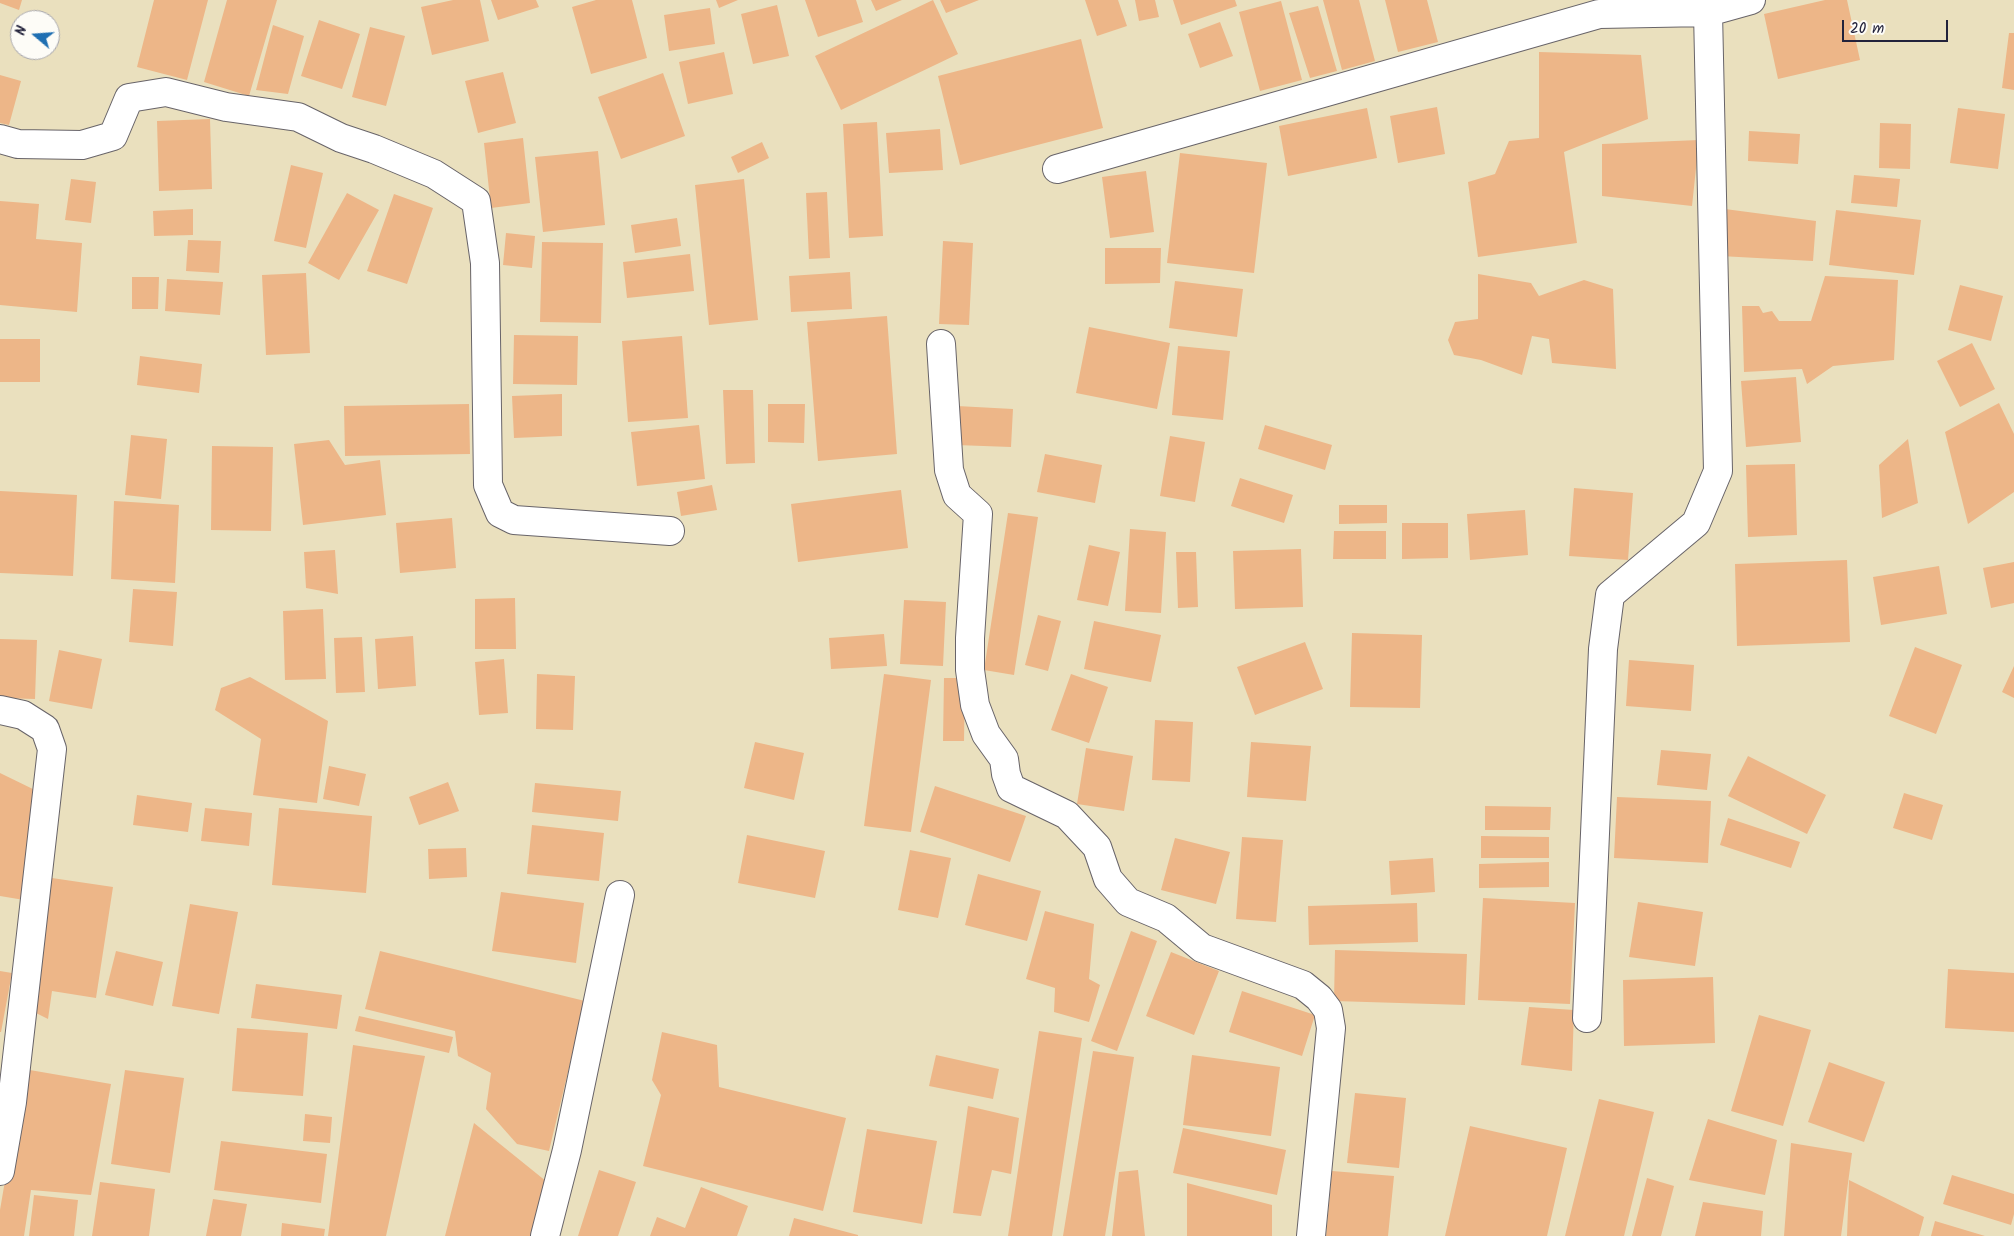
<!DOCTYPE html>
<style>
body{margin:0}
#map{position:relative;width:2014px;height:1236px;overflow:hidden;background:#eae0be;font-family:Kalam,sans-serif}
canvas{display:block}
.north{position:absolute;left:10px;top:10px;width:50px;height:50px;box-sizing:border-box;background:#fdfcf7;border:1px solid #a5a5ac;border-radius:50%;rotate:288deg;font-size:14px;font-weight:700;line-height:20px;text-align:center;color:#22223b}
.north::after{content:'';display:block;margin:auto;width:18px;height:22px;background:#1f6fb2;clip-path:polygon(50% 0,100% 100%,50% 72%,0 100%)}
.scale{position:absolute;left:1842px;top:20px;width:106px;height:22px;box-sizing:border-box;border:2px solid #22223b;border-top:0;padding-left:6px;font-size:15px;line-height:18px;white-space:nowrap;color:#22223b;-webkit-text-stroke:4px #fdfcf7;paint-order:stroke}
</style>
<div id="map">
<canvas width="2014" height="1236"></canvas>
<div class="north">N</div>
<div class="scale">20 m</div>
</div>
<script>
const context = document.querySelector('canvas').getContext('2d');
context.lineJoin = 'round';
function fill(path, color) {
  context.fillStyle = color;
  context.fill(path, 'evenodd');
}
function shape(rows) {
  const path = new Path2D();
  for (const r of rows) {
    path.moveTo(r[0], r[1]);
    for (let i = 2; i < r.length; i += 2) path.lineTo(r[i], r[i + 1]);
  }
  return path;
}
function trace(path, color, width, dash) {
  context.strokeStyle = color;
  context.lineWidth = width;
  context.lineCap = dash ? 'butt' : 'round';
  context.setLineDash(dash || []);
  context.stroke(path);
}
const building = shape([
 [0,0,22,0,19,10,0,3],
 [154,0,208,0,187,80,137,67],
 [227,0,277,0,249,96,204,82],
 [453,0,480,0,489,41,432,55,421,7],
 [491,0,536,0,539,7,498,20],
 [596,0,632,0,647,58,591,74,572,7],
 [716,0,738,0,719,8],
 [805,0,856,0,863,22,818,37],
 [871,0,902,0,876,11],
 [933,0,958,54,841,110,815,56],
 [940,0,979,0,946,13],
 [1085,0,1118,0,1127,26,1097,36],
 [1135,0,1155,0,1159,17,1139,21],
 [1173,0,1235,0,1237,6,1181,25],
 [1323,0,1359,0,1375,61,1342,70],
 [1385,0,1427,0,1438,42,1398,52],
 [1825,0,1847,0,1860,60,1778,79,1764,14],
 [1281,1,1302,80,1260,91,1239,12],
 [777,5,789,56,753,64,741,14],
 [1318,6,1337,71,1310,78,1289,13],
 [710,8,715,44,669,51,664,15],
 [319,20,360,34,342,89,301,76],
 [1220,22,1233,56,1200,68,1188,34],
 [273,25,304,36,288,94,256,90],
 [370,27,405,36,386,106,352,97],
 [2009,33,2014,33,2014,90,2002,88],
 [1081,39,1103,128,960,165,938,76],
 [724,52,733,94,688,104,679,62],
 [1539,52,1641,55,1648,119,1564,152,1577,243,1478,257,1468,182,1495,174,1509,141,1539,138],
 [503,72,516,123,478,133,465,81],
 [663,73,685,136,621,159,598,97],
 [0,75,21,81,9,125,0,123],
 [1437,107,1445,154,1398,163,1390,116],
 [1367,108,1377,158,1288,176,1279,126],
 [1958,108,2005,114,1998,169,1950,163],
 [210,119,212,189,159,191,157,121],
 [877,122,883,236,849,238,843,124],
 [1880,123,1911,124,1910,169,1879,168],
 [940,129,943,170,889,173,886,133],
 [1749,131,1800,134,1798,164,1748,161],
 [523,138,530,203,491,208,484,143],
 [1699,140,1692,206,1602,196,1602,144],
 [762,142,769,158,738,173,731,157],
 [598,151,605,225,543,232,535,157],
 [1180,153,1267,163,1254,273,1167,263],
 [291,165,323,173,306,248,274,241],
 [1146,171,1154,232,1110,238,1102,177],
 [1854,175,1900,179,1897,207,1851,203],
 [71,179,96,182,91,223,65,220],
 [744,179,758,320,709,325,695,185],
 [827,192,830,258,809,259,806,193],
 [347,193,379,210,339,280,308,263],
 [394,194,433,208,407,284,367,271],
 [0,201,39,204,36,239,82,243,77,312,0,305],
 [193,209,193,235,154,236,153,211],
 [1725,209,1816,221,1813,261,1720,256],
 [1836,210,1921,220,1914,275,1829,265],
 [677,218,681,246,635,253,631,225],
 [506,233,535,236,532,268,503,265],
 [188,240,221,241,219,273,186,271],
 [943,241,973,243,969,325,939,324],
 [542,242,603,243,601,323,540,322],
 [1105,248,1161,248,1160,283,1105,284],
 [690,254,694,291,627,298,623,262],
 [850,272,852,309,791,312,789,276],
 [306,273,310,353,266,355,262,275],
 [1478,274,1531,283,1539,296,1584,280,1613,289,1616,369,1552,363,1549,339,1532,336,1522,375,1481,360,1454,355,1448,340,1455,322,1478,319],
 [1825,276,1898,280,1894,360,1833,366,1807,384,1802,369,1744,372,1742,306,1759,306,1763,313,1772,311,1779,321,1811,321],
 [132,277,159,277,158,309,132,309],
 [167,279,223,282,220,315,165,311],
 [1175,281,1243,289,1237,337,1169,328],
 [1960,285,2003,296,1991,341,1948,330],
 [887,316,897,454,818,461,807,322],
 [1089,327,1170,343,1157,409,1076,393],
 [514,335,578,336,577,385,513,384],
 [682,336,688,418,628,422,622,341],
 [0,339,40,339,40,382,0,382],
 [1972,343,1995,389,1960,407,1937,361],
 [1178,346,1230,351,1223,420,1172,415],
 [140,356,202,364,199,393,137,385],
 [1796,377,1801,442,1746,447,1741,381],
 [723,390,753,390,755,463,726,464],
 [562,394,562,436,514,438,512,396],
 [1999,403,2014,434,2014,492,1968,524,1945,432],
 [469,404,470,454,345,456,344,406],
 [768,404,805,404,804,443,768,442],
 [957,406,1013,409,1011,447,956,445],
 [699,425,705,479,637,486,631,432],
 [1265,425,1332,445,1325,470,1258,449],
 [131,435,167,439,161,499,125,495],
 [1170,436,1205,442,1195,502,1160,496],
 [1908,439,1918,503,1882,518,1879,465],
 [329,440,345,465,380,460,386,515,303,525,294,444],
 [212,446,273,447,271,531,211,530],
 [1045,454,1102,465,1095,503,1037,492],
 [1795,464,1797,535,1748,537,1746,465],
 [1240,478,1293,495,1284,523,1231,506],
 [712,485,717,510,681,516,677,492],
 [1574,488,1633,493,1628,560,1569,556],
 [901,490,908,548,798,562,791,504],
 [0,491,77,495,73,576,0,573],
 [114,501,179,505,175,583,111,579],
 [1339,505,1387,505,1387,523,1339,524],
 [1525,510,1528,555,1470,560,1467,514],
 [1008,513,1038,517,1014,675,984,670],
 [452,518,456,568,400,573,396,523],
 [1402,523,1448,523,1448,558,1402,559],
 [1130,529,1166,532,1161,613,1125,611],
 [1334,531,1386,531,1386,559,1333,559],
 [1089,545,1120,552,1108,606,1077,600],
 [1301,549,1303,607,1235,609,1233,551],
 [335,550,338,594,306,588,304,552],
 [1176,552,1196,552,1198,607,1178,608],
 [1847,560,1850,642,1737,646,1735,564],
 [2014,562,2014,603,1991,608,1983,568],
 [1939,566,1947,614,1881,625,1873,577],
 [133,589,177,592,173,646,129,642],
 [515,598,516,649,475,649,475,599],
 [904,600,946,602,943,666,900,664],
 [323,609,326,679,285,680,283,611],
 [1038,615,1061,621,1048,671,1025,665],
 [1094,621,1161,635,1151,682,1084,669],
 [1352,633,1422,635,1420,708,1350,707],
 [884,634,887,666,831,669,829,638],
 [413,636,416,686,378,689,375,639],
 [362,637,365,692,336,693,334,638],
 [0,639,37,640,35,699,0,698],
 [1305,642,1323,689,1255,715,1237,667],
 [1915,647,1962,665,1936,734,1889,716],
 [59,650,102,659,92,709,49,701],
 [504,659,508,713,479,715,475,662],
 [1629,660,1694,665,1691,711,1626,706],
 [2014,666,2014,698,2002,692],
 [537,674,575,676,573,730,536,729],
 [884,674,931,680,911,832,864,826],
 [1071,674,1108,687,1089,743,1051,730],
 [250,677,328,721,317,803,253,795,261,739,215,710,221,688],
 [944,678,965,678,964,741,943,741],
 [1155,720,1193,722,1190,782,1152,780],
 [755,742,804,753,794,800,744,788],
 [1251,742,1311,746,1306,801,1247,797],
 [1086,748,1133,756,1124,811,1077,804],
 [1661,750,1711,754,1707,790,1657,785],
 [1748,756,1826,795,1807,834,1728,796],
 [329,766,366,774,359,806,323,799],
 [0,773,39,792,24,900,0,896],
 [448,782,459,811,419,825,409,797],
 [535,783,621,791,618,821,532,812],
 [935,786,1026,816,1010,862,920,832],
 [1904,793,1943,805,1932,840,1893,828],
 [137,795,192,803,188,832,133,825],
 [1617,797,1711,801,1708,863,1614,858],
 [1485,806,1551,807,1550,830,1485,830],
 [205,808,252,813,249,846,201,841],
 [279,808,372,816,366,893,272,885],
 [1728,818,1800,842,1791,868,1720,845],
 [532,825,604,833,599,881,527,874],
 [747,835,825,851,815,898,738,883],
 [1481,836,1549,837,1549,858,1481,858],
 [1242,837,1283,840,1276,922,1236,919],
 [1175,838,1230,852,1216,904,1161,890],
 [466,848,467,877,429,879,428,849],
 [910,850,951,858,938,918,898,910],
 [1433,858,1435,892,1391,895,1389,861],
 [1549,862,1549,887,1479,888,1479,864],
 [978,874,1041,891,1027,941,965,925],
 [52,878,113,887,96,998,52,991,48,1019,32,1011],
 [501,892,584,903,576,963,492,951],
 [1483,898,1575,903,1570,1004,1478,1000],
 [1638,902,1703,912,1695,966,1629,957],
 [1417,903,1418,942,1309,945,1308,906],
 [190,904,238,912,219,1014,172,1006],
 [1045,911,1094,924,1089,979,1100,985,1089,1022,1054,1012,1055,988,1026,979],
 [1131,931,1157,941,1117,1051,1091,1041],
 [1335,950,1467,954,1465,1005,1334,1001],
 [116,951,163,962,153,1006,105,995],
 [380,951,585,1001,549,1151,517,1144,486,1109,491,1073,458,1056,455,1031,365,1009],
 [1171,952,1219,971,1194,1035,1146,1016],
 [1948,969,2014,973,2014,1032,1945,1028],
 [0,971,12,973,1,1032,0,1032],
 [1713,977,1715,1043,1624,1046,1623,980],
 [256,984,342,995,337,1029,251,1018],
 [1242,991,1315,1015,1302,1056,1229,1032],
 [1529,1007,1574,1010,1572,1071,1521,1065],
 [1759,1015,1811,1030,1783,1126,1731,1111],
 [359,1016,453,1037,449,1053,355,1031],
 [237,1028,308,1033,303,1096,232,1091],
 [1039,1031,1082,1038,1052,1236,1008,1236],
 [662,1032,717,1045,719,1087,846,1118,823,1211,643,1166,661,1095,652,1080],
 [353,1045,425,1056,386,1236,328,1236],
 [1093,1051,1134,1057,1105,1236,1063,1236],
 [936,1055,999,1069,993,1099,929,1086],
 [1192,1055,1280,1067,1271,1136,1183,1125],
 [1829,1062,1885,1082,1864,1142,1808,1122],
 [24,1069,111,1084,91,1195,31,1190,24,1236,0,1236,0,1210],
 [125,1070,184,1078,170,1173,111,1164],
 [1355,1093,1406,1098,1399,1168,1347,1163],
 [1599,1099,1654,1112,1624,1236,1565,1236],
 [968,1106,1019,1118,1011,1174,992,1170,981,1216,953,1213],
 [305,1114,332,1117,330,1143,303,1141],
 [1708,1119,1777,1140,1765,1195,1689,1180],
 [474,1123,552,1186,540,1236,445,1236],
 [1470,1126,1567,1148,1547,1236,1445,1236],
 [1183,1128,1286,1150,1277,1195,1173,1173],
 [867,1129,937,1141,922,1224,853,1212],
 [221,1141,327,1154,321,1203,214,1190],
 [1791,1143,1852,1153,1841,1236,1784,1236],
 [599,1170,636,1182,618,1236,578,1236],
 [1138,1170,1145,1236,1112,1236,1119,1172],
 [1332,1171,1394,1176,1388,1236,1326,1236],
 [1952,1175,2014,1194,2014,1214,2011,1225,1943,1204],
 [1647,1178,1674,1186,1661,1236,1632,1236],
 [1849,1180,1924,1217,1919,1236,1847,1236],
 [100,1182,155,1189,149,1236,92,1236],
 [1187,1183,1272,1205,1272,1236,1187,1236],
 [701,1187,748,1206,737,1236,650,1236,657,1217,685,1228],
 [34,1195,78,1200,74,1236,29,1236],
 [213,1199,247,1204,241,1236,206,1236],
 [1703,1202,1763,1211,1761,1236,1695,1236],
 [794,1218,858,1235,858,1236,789,1236],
 [1935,1221,1985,1236,1931,1236],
 [282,1223,325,1229,324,1236,281,1236]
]);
const minor = shape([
 [0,139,18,144,82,145,113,136,129,98,166,92,226,107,298,117,341,138,374,149,434,174,476,201,485,263,488,485,500,513,514,520,670,531],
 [1057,169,1599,14,1708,12,1751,0],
 [941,344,949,470,957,495,978,514,970,638,970,670,975,705,986,734,1004,759,1006,774,1011,788,1067,815,1097,847,1108,879,1128,902,1166,918,1202,948,1303,985,1319,998,1328,1010,1331,1028,1311,1236],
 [0,710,23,715,45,729,52,749,12,1102,0,1171],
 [1587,1018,1603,649,1610,595,1696,523,1718,471,1708,12],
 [545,1236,567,1150,620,895]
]);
fill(building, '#edb688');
trace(minor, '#686469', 30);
trace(minor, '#fff', 28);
</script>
